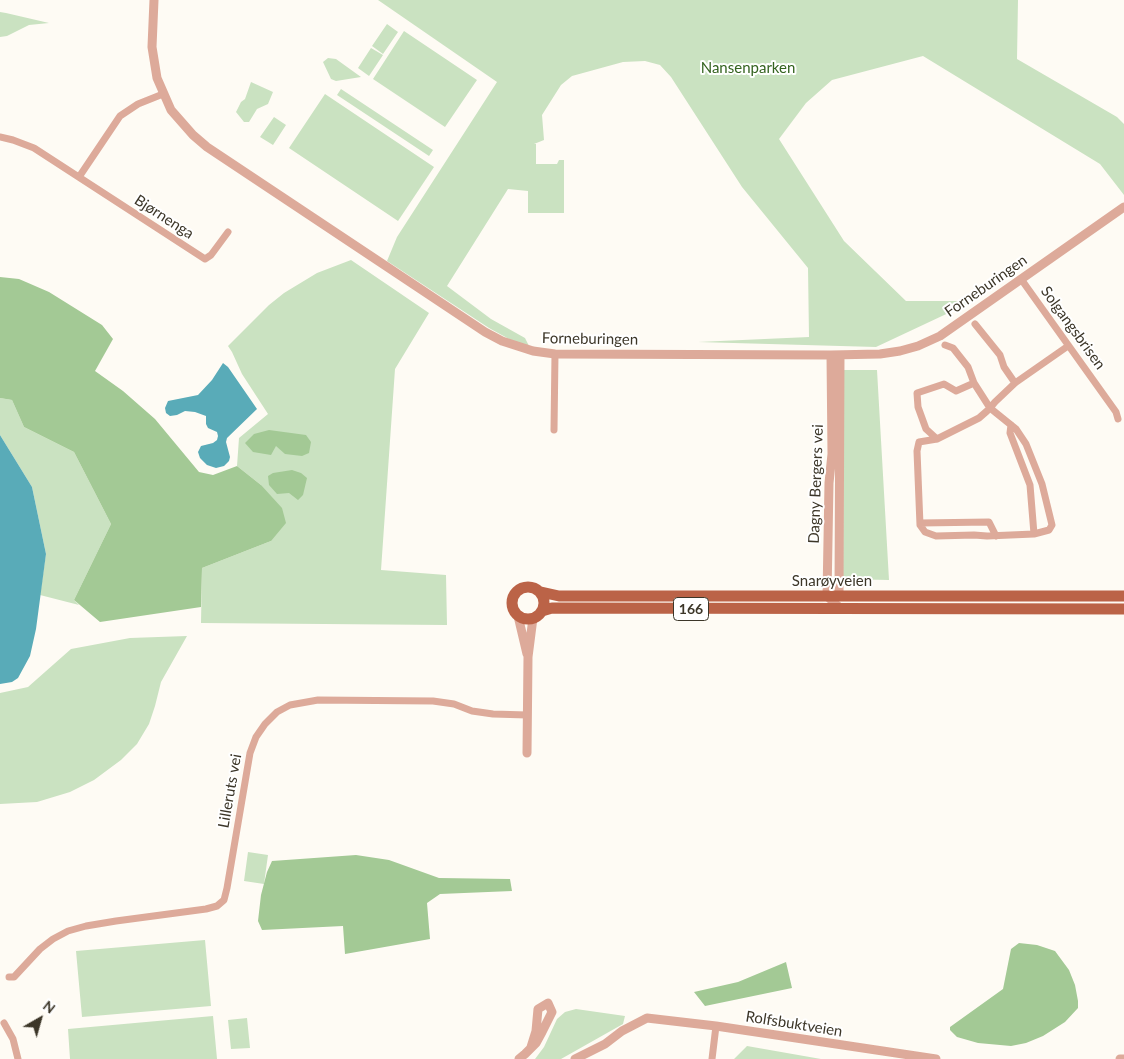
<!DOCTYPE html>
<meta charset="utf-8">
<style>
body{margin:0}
#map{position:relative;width:1124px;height:1059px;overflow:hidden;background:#fefbf4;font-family:Lato,sans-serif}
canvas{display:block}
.north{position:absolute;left:15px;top:994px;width:50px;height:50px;-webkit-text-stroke:4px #fff;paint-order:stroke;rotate:38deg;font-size:14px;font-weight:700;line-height:20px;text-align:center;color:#3c3628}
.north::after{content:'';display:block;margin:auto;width:18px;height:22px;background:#3c3628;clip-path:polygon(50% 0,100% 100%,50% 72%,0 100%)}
</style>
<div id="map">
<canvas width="1124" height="1059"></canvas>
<div class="north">N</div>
</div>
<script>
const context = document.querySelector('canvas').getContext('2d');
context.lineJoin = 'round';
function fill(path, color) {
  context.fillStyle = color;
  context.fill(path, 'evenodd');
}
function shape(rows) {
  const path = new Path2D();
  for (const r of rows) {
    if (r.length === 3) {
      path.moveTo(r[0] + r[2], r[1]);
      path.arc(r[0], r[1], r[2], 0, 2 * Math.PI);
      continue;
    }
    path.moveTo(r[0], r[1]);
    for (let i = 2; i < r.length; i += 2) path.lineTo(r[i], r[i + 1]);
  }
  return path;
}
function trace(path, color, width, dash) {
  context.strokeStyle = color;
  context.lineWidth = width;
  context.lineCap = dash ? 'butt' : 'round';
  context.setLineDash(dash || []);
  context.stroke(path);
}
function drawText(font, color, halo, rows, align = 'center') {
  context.font = font + ' Lato,sans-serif';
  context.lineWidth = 4;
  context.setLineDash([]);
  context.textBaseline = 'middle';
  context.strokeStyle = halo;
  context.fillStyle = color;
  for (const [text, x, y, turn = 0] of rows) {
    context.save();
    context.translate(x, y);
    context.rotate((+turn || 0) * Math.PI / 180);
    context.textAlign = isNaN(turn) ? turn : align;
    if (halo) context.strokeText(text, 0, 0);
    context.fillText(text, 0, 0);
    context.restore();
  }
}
const green = shape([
 [378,0,1018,0,1017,59,1117,117,1124,124,1124,195,1100,164,923,56,832,80,806,103,779,139,844,241,906,301,974,301,876,347,698,342,809,337,808,268,742,187,671,77,660,65,645,61,623,62,572,76,561,85,542,115,544,140,534,144,536,144,536,164,557,164,559,160,564,160,564,213,528,213,528,191,508,189,447,286,491,319,525,338,529,346,509,339,489,328,387,261,397,237,497,82],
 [0,12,6,13,49,23,29,25,7,36,0,37],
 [387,24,398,32,383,54,372,46],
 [404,31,477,80,445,127,373,79],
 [371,48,383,55,369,76,358,68],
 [328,58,336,59,361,77,336,81,331,79,323,62],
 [251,82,273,92,268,104,257,109,249,122,244,122,236,112,241,102,245,99],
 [341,89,433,150,429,156,337,95],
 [325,94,434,167,398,221,289,148],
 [274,117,286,125,273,145,260,137],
 [351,260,429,313,395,369,381,570,446,575,447,625,201,623,202,568,271,541,261,485,237,466,239,438,268,414,242,374,232,352,228,346,269,305,284,293,317,273],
 [844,370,877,370,889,580,843,579],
 [0,398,12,400,24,427,74,452,111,524,74,600,79,605,40,595,46,554,32,487,0,435],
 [187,636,161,682,155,706,149,724,137,744,121,760,94,780,70,792,37,802,0,804,0,693,28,687,71,649,130,638],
 [248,852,268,855,264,884,244,881],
 [205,940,211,1006,82,1017,76,951],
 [576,1009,625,1016,623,1024,561,1059,535,1059,544,1047,557,1019,565,1012],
 [213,1016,217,1059,70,1059,68,1029],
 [247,1018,250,1048,231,1049,228,1020],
 [747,1046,821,1059,734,1059]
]);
const forest = shape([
 [0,277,19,279,49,292,102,325,113,339,95,371,123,391,155,419,199,472,213,475,237,466,261,485,282,508,286,523,271,541,202,568,201,607,100,622,74,600,111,524,74,452,24,427,12,400,0,398],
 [269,430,306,435,311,442,309,453,302,456,285,454,276,446,271,455,253,452,245,443,254,434],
 [292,470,301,473,307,478,303,495,298,500,289,493,277,494,269,485,268,476,273,473],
 [356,855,389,860,439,878,510,879,512,891,440,894,427,903,430,939,345,954,343,926,262,930,258,921,261,895,267,872,272,861],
 [1019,943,1037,945,1055,951,1069,970,1075,985,1078,1001,1078,1008,1065,1022,1043,1036,1026,1043,1011,1046,978,1043,957,1037,950,1030,950,1027,1003,989,1011,949],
 [786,962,792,988,705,1006,694,992,738,982]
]);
const water = shape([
 [223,363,228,367,257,409,227,438,226,442,230,457,229,461,224,466,216,468,207,465,200,458,198,452,201,446,213,443,217,440,218,436,217,432,208,428,206,424,206,416,195,412,185,411,177,415,170,416,166,413,165,408,168,401,198,395,212,380],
 [0,435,32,487,46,554,36,629,30,656,18,678,12,682,0,684]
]);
const minor = shape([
 [0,137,13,140,34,148,205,259,211,255,228,232],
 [79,177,120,116,138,104,163,94],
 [1021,279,1116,412,1118,419],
 [975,324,1000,355,1004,367,1015,383],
 [945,345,953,348,968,367,974,383,990,408,1016,429,1026,444,1042,484,1052,525,1049,530,1034,534,987,536,974,535,936,536,925,532,920,525,917,451,919,442,937,439,979,418,987,411,990,408,995,402,1015,383,1068,346],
 [1011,425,1010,433,1030,485,1034,534],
 [554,430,555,354],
 [937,439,926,429,918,407,917,393,944,384,956,391,974,383],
 [920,523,989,522,996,536],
 [9,977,14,977,40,949,53,939,68,931,86,926,116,921,206,909,217,906,224,900,227,888,250,753,256,737,265,724,277,712,290,705,318,700,433,701,454,704,472,711,493,714,527,715],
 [4,1023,13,1039,18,1059],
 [712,1059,716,1026]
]);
const tertiary = shape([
 [154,0,152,47,157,78,171,110,193,135,207,147,485,332,502,341,533,351,555,354,831,355,880,354,900,351,918,346,940,336,1124,207],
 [831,355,832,454,829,483,827,596,841,609],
 [839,596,840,355],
 [518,616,527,654],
 [527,753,528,657,533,618],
 [519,1059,525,1054,536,1043,542,1032,552,1012,548,1003,538,1009,536,1031,531,1047],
 [575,1059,605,1044,622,1031,647,1018,716,1026,936,1059],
 [1120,1059,1124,1059]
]);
const primary = shape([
 [528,603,16],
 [541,592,559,596,1124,596],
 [542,611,552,608,1124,609]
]);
const shields = [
 [691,609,35]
];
const shieldNames = [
 ["166",691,609]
];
const parkNames = [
 ["Nansenparken",748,68]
];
const streetNames = [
 ["Bjørnenga",164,217,33],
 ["Forneburingen",986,286,-35],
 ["Solgangsbrisen",1073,328,54],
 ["Forneburingen",590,339,1],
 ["Dagny Bergers vei",816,484,-88],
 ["Snarøyveien",832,581],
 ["Lilleruts vei",230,791,-80],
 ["Rolfsbuktveien",794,1024,9]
];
fill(green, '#cae2c1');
fill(forest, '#a3c995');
fill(water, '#59abb8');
trace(minor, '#ddaa9a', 7);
trace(tertiary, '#ddaa9a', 9);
trace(primary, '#bb6347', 11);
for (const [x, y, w] of shields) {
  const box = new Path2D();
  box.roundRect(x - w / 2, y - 11.5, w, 23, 4);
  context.fillStyle = '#fff';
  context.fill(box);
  trace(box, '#3c3628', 1);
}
drawText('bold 14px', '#3c3628', null, shieldNames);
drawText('15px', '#34631f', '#fff', parkNames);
drawText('15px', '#3c3628', '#fff', streetNames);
</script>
